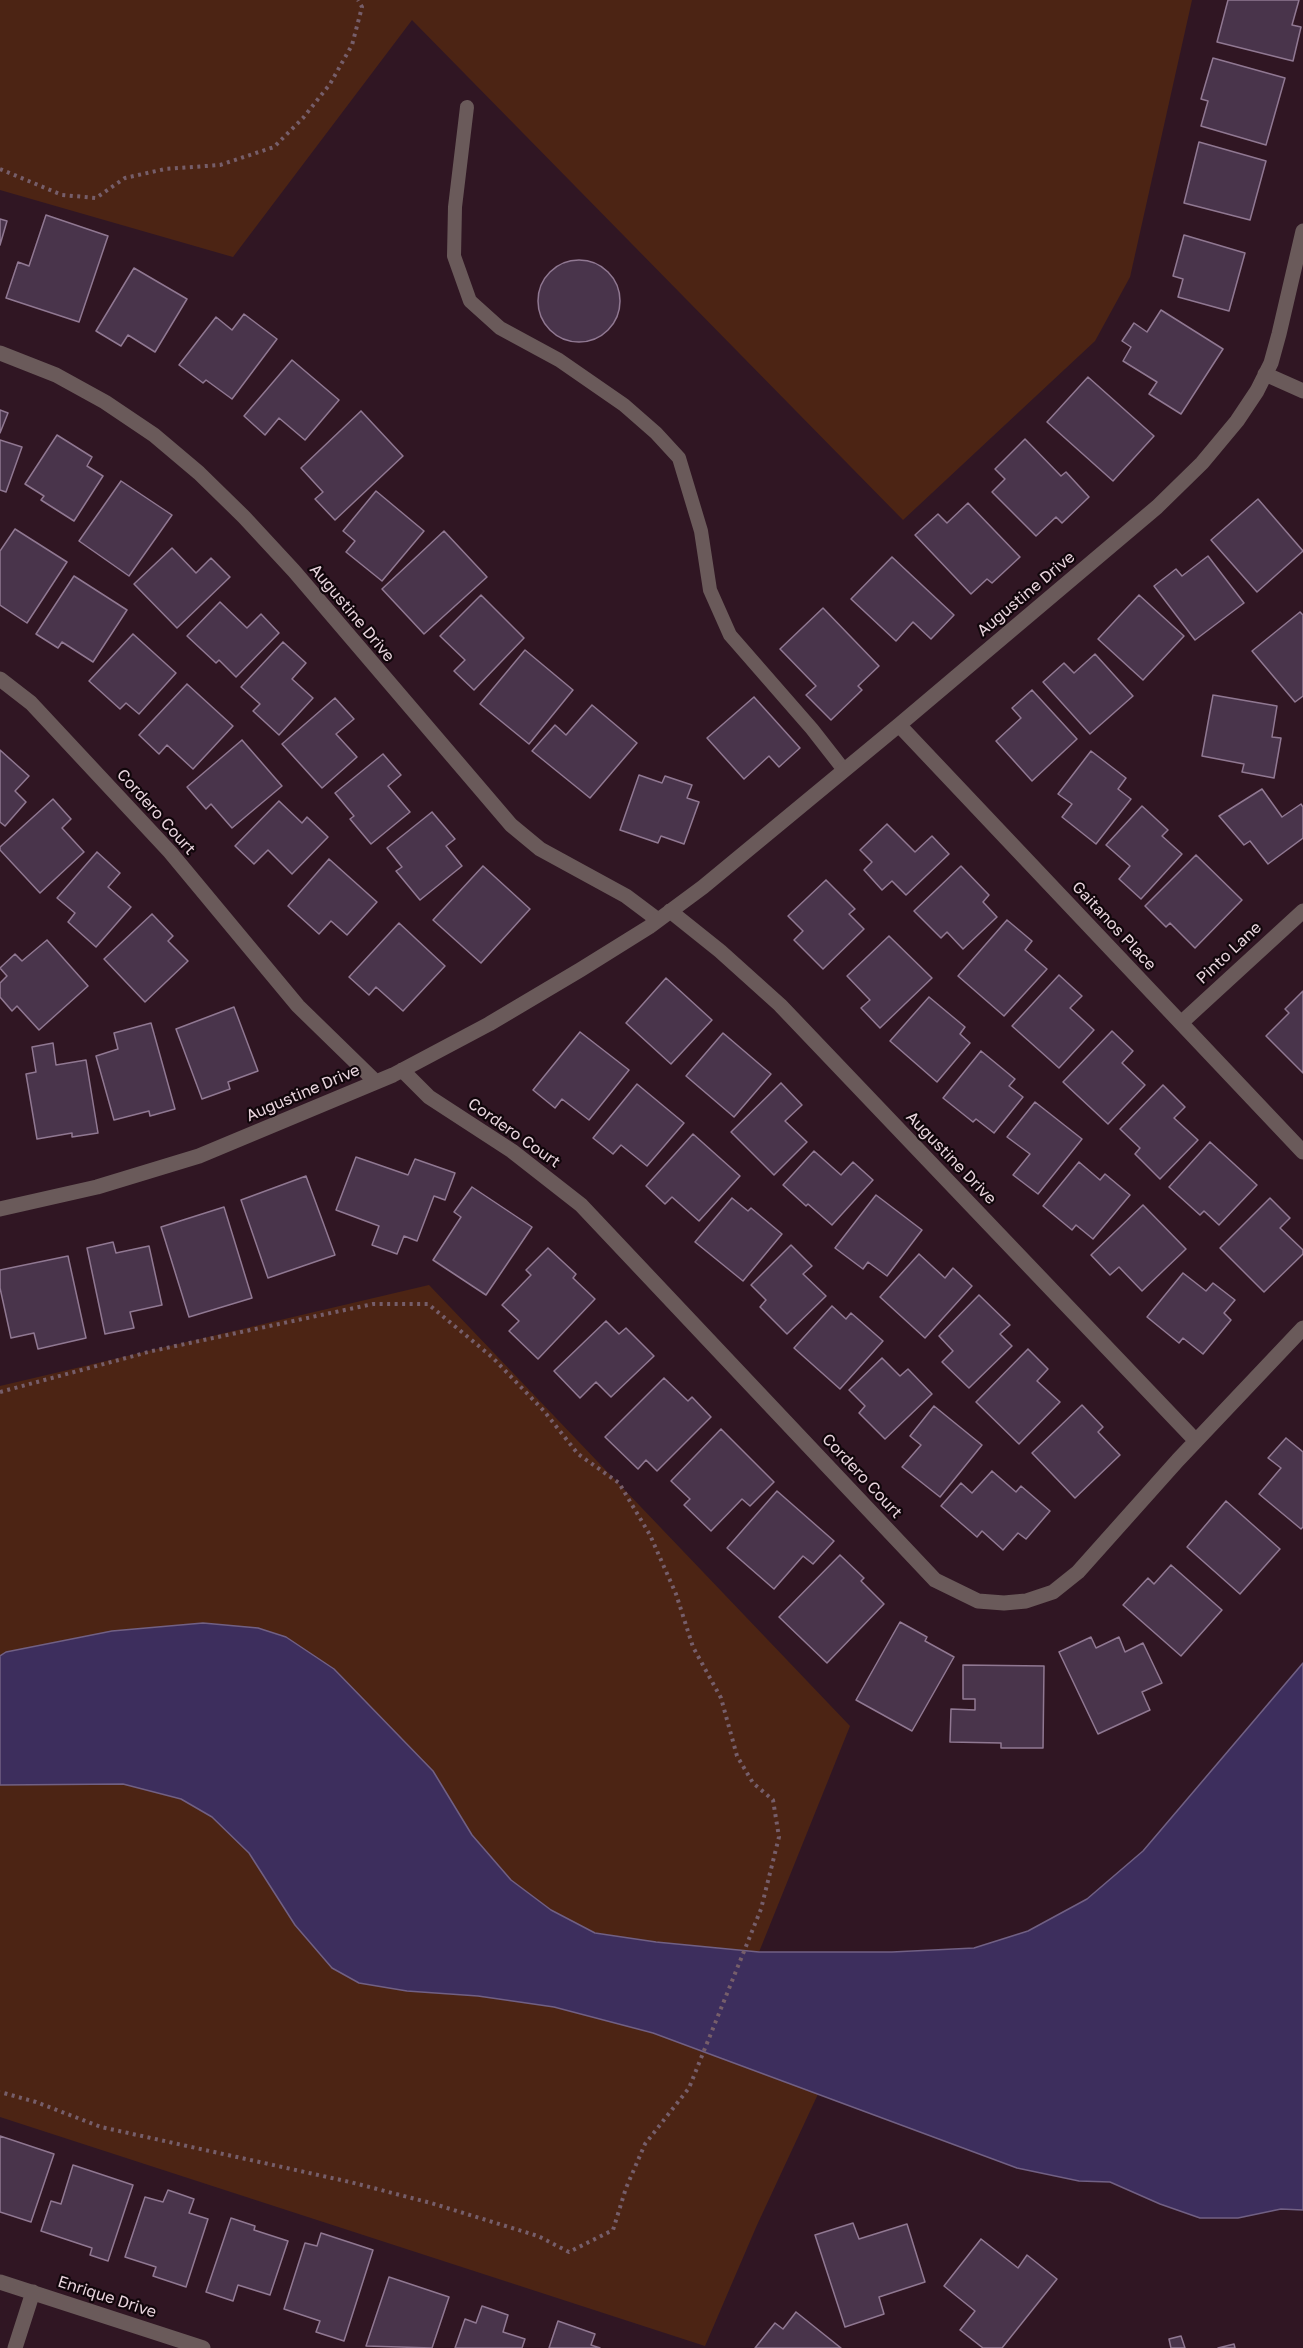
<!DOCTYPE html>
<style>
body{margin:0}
canvas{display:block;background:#301623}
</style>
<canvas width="1303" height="2348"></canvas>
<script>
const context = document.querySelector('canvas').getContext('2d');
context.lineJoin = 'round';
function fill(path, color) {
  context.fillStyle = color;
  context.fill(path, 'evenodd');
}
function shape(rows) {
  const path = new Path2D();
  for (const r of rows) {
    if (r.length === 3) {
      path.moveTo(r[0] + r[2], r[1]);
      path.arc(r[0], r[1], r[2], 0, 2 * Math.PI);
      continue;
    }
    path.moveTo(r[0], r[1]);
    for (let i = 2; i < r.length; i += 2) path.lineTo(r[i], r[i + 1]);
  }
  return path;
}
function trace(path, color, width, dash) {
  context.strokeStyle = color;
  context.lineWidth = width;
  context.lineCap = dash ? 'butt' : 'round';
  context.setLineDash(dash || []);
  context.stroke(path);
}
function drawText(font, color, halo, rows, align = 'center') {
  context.font = font + ' "Golos Text",sans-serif';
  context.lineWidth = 4.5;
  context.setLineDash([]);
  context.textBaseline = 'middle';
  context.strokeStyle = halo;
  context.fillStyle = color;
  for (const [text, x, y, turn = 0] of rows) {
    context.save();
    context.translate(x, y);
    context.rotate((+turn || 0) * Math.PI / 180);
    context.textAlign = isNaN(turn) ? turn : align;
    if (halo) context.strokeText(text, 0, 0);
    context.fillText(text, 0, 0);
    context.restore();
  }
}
const green = shape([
 [0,0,1192,0,1130,277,1095,341,903,520,412,20,233,257,0,190],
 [429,1285,850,1726,759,1952,656,1942,595,1933,551,1910,511,1880,472,1835,433,1771,334,1669,112,1631,6,1652,0,1656,0,1386],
 [29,1784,123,1784,181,1799,212,1817,249,1853,295,1925,407,1991,478,1996,554,2007,653,2033,818,2094,757,2225,705,2346,0,2117,0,1785]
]);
const water = shape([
 [203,1623,258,1628,286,1637,334,1669,433,1771,472,1835,511,1880,551,1910,595,1933,656,1942,759,1952,892,1952,974,1948,1028,1931,1087,1899,1143,1851,1303,1663,1303,2210,1281,2209,1238,2218,1200,2218,1160,2204,1110,2182,1079,2181,1017,2168,653,2033,554,2007,478,1996,407,1991,359,1983,332,1968,295,1925,249,1853,212,1817,181,1799,123,1784,0,1785,0,1656,6,1652,112,1631,203,1623]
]);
const building = shape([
 [1228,0,1299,0,1292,25,1301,27,1293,61,1217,42,1228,0],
 [1213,58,1285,78,1266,145,1201,126,1208,101,1201,99,1213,58],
 [1199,142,1266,161,1250,220,1184,203,1199,142],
 [46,215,108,236,79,322,6,298,18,262,29,266,46,215],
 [0,219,7,221,0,245,0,219],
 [1184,235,1245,253,1229,311,1178,297,1183,279,1173,276,1184,235],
 [579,301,41],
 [134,268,187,299,155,352,128,335,121,346,96,331,134,268],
 [1161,310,1223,349,1181,414,1149,394,1157,382,1123,361,1131,347,1122,341,1134,323,1147,332,1161,310],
 [244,314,277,339,232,399,206,380,203,383,179,365,216,317,232,330,244,314],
 [292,360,339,400,305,440,279,418,265,435,244,416,292,360],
 [1088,377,1154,436,1113,481,1047,422,1088,377],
 [0,410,8,413,0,433,0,410],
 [361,411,403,456,335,520,315,499,323,492,301,468,361,411],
 [57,435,92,457,87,466,103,476,74,521,41,500,44,496,25,484,57,435],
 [1025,439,1061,476,1066,472,1089,497,1062,523,1056,517,1036,536,992,492,1005,479,995,469,1025,439],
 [0,440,22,447,6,492,0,490,0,440],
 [121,481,172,515,129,576,79,541,121,481],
 [376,491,424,531,382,581,346,552,355,541,343,531,376,491],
 [1258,499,1303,551,1257,592,1211,540,1258,499],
 [968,503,1020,557,992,583,987,579,971,594,915,535,938,514,947,523,968,503],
 [15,529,67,562,27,623,0,605,0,551,15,529],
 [444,531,487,577,424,634,382,589,444,531],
 [172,548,196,573,211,558,230,577,177,628,134,584,172,548],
 [1208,556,1244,603,1195,640,1154,586,1176,569,1182,576,1208,556],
 [892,557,954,615,931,639,913,622,896,641,851,599,892,557],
 [74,576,127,610,93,662,62,642,58,648,36,634,74,576],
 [481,595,524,638,474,690,454,671,465,660,440,636,481,595],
 [1139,595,1184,636,1143,680,1098,639,1139,595],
 [220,602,247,628,261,614,279,633,236,677,219,660,216,663,187,636,220,602],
 [823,608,879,666,858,686,862,690,831,720,806,695,816,686,780,649,823,608],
 [1300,612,1303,615,1303,696,1295,702,1252,651,1300,612],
 [133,634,176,673,139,714,126,703,120,709,89,681,133,634],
 [283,642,306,663,292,679,313,698,279,735,253,711,260,704,241,687,283,642],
 [525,650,573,690,529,744,480,704,525,650],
 [1095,654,1133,696,1090,734,1043,682,1064,663,1074,673,1095,654],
 [187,684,233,726,193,769,167,745,159,754,139,735,187,684],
 [1032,690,1077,739,1032,781,996,741,1021,718,1012,708,1032,690],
 [1213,695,1277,706,1272,737,1281,738,1274,778,1242,772,1244,764,1202,756,1213,695],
 [754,697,800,748,779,767,769,756,744,779,707,738,754,697],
 [335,698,354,719,336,734,357,757,322,788,282,744,335,698],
 [592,705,637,743,590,798,532,751,555,725,566,735,592,705],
 [242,740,282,786,232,828,211,804,206,809,187,787,242,740],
 [0,750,29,776,15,791,26,802,5,826,0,822,0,750],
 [1091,751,1126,778,1118,789,1131,799,1096,844,1062,817,1072,804,1058,794,1091,751],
 [383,754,401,775,388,786,410,812,371,844,350,819,354,816,335,793,383,754],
 [639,775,662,783,665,776,692,785,687,798,699,802,684,844,661,836,658,843,620,830,639,775],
 [1262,789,1282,817,1301,804,1303,807,1303,838,1268,864,1250,841,1244,845,1219,816,1262,789],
 [53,799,71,819,62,828,84,852,40,893,0,850,0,847,53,799],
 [279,801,302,823,307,817,328,837,292,874,268,850,254,864,235,846,279,801],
 [1142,806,1168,830,1162,836,1182,854,1141,899,1119,879,1130,866,1106,845,1142,806],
 [432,812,455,839,446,846,462,866,420,900,396,871,402,867,387,848,432,812],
 [887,824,915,852,932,836,949,854,906,895,892,881,882,890,864,870,872,862,860,850,887,824],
 [97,852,120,873,108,887,131,907,96,947,68,922,75,913,57,898,97,852],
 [1196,855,1242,900,1195,948,1170,923,1166,927,1145,906,1196,855],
 [329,859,377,902,347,935,331,921,319,934,288,906,329,859],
 [483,866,530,909,481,963,433,920,483,866],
 [961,866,989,895,983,902,997,917,963,949,947,932,941,938,914,911,961,866],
 [826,880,855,909,849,914,864,929,823,969,794,940,803,931,788,916,826,880],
 [152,914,173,936,168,941,188,961,145,1002,104,959,152,914],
 [1007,920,1032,941,1025,950,1047,969,1004,1016,958,976,1007,920],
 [399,923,445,966,403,1011,376,987,369,995,349,977,399,923],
 [889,936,932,978,880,1028,861,1008,870,1000,847,976,889,936],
 [47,940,88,986,39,1030,17,1006,12,1011,0,997,0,983,7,976,0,968,15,954,22,961,47,940],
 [1059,975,1082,996,1070,1008,1094,1030,1059,1068,1012,1026,1059,975],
 [666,978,712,1020,671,1064,626,1023,666,978],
 [1303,991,1303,1073,1266,1036,1289,1013,1285,1009,1303,991],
 [929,997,965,1027,960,1034,970,1043,937,1082,890,1041,929,997],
 [234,1007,258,1071,228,1082,230,1089,202,1099,176,1029,234,1007],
 [151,1023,175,1109,150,1116,149,1111,114,1120,96,1056,118,1049,114,1033,151,1023],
 [1112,1031,1133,1051,1122,1063,1145,1085,1108,1124,1063,1082,1112,1031],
 [580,1032,629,1070,589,1120,562,1099,555,1108,533,1090,580,1032],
 [723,1033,771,1074,734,1117,686,1076,723,1033],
 [53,1043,56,1065,86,1060,98,1133,72,1137,72,1133,37,1139,26,1074,36,1072,32,1047,53,1043],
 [981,1051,1015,1079,1009,1086,1023,1097,994,1133,976,1119,973,1122,943,1098,981,1051],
 [781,1083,802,1105,785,1121,807,1142,774,1175,731,1132,781,1083],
 [637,1084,684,1123,647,1166,621,1145,613,1154,593,1138,637,1084],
 [1163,1085,1185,1107,1174,1118,1198,1140,1160,1179,1135,1154,1140,1148,1120,1129,1163,1085],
 [1035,1102,1082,1139,1038,1194,1013,1175,1030,1154,1007,1137,1035,1102],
 [693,1134,740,1176,699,1221,672,1197,665,1204,646,1186,693,1134],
 [1210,1142,1257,1185,1219,1225,1204,1211,1200,1215,1169,1187,1210,1142],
 [814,1151,841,1175,853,1162,873,1180,832,1225,808,1204,806,1206,783,1185,814,1151],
 [356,1157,408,1175,415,1159,455,1173,445,1200,434,1196,417,1241,404,1236,397,1254,372,1245,379,1226,336,1210,356,1157],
 [1079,1162,1100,1180,1105,1174,1130,1195,1093,1239,1076,1225,1072,1230,1043,1206,1079,1162],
 [306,1176,335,1255,268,1278,241,1200,306,1176],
 [472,1187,532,1227,486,1295,433,1260,461,1217,454,1212,472,1187],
 [876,1195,922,1230,887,1276,868,1262,863,1269,835,1248,876,1195],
 [732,1198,748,1211,751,1208,782,1234,743,1281,695,1242,732,1198],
 [1270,1198,1290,1218,1280,1228,1303,1250,1303,1254,1264,1292,1220,1248,1270,1198],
 [1143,1205,1186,1249,1142,1291,1119,1267,1110,1275,1091,1255,1143,1205],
 [224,1207,252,1298,189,1317,161,1227,224,1207],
 [113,1242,116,1253,149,1246,162,1305,130,1312,134,1328,105,1334,87,1248,113,1242],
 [791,1245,812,1266,803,1274,826,1296,787,1334,760,1307,766,1300,751,1285,791,1245],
 [548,1248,576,1274,573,1278,595,1299,538,1359,509,1331,519,1321,502,1305,531,1275,526,1270,548,1248],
 [919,1254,945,1278,953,1268,972,1286,925,1338,880,1297,919,1254],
 [68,1256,86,1338,38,1349,34,1333,11,1338,0,1288,0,1270,68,1256],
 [1183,1273,1206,1291,1213,1283,1235,1300,1224,1313,1231,1320,1203,1354,1183,1338,1179,1343,1147,1317,1183,1273],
 [979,1295,1010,1325,1000,1334,1012,1346,969,1388,942,1362,953,1351,939,1336,979,1295],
 [832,1306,846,1319,851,1313,883,1341,840,1389,794,1348,832,1306],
 [606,1321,619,1334,626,1328,654,1356,611,1397,596,1382,580,1398,554,1371,606,1321],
 [1028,1349,1048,1369,1037,1381,1060,1402,1019,1444,976,1402,1028,1349],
 [882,1358,900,1376,908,1369,932,1394,885,1439,859,1413,865,1406,849,1390,882,1358],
 [664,1378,688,1401,692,1397,711,1417,657,1471,646,1460,638,1469,605,1437,664,1378],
 [1082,1405,1103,1427,1098,1432,1120,1455,1075,1498,1032,1453,1082,1405],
 [934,1406,982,1445,940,1497,902,1467,921,1445,910,1436,934,1406],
 [721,1429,774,1482,750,1506,742,1499,711,1531,684,1505,690,1499,671,1481,721,1429],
 [1286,1438,1303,1452,1303,1527,1301,1529,1259,1494,1281,1468,1268,1458,1286,1438],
 [992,1471,1016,1492,1021,1486,1050,1511,1026,1539,1018,1533,1003,1550,982,1531,977,1537,941,1506,961,1483,972,1493,992,1471],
 [777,1491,834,1541,813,1564,803,1556,774,1589,727,1548,777,1491],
 [1226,1501,1280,1549,1240,1594,1187,1547,1226,1501],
 [840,1555,864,1578,861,1581,884,1604,827,1663,779,1617,840,1555],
 [1171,1565,1222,1610,1181,1656,1123,1605,1148,1578,1154,1584,1171,1565],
 [900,1622,927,1637,925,1641,954,1657,912,1731,856,1700,900,1622],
 [1091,1637,1096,1648,1119,1637,1125,1652,1143,1643,1162,1683,1142,1692,1150,1710,1098,1734,1059,1652,1091,1637],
 [963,1665,1044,1666,1043,1748,1001,1748,1001,1743,950,1742,951,1709,975,1710,975,1699,963,1699,963,1665],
 [0,2136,54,2154,31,2222,0,2212,0,2136],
 [73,2165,133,2185,108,2261,90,2255,92,2248,41,2231,51,2201,61,2204,73,2165],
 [168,2190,194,2199,189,2213,208,2219,186,2287,153,2276,156,2267,125,2257,145,2197,163,2202,168,2190],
 [231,2218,255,2226,254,2230,288,2241,270,2295,238,2285,233,2301,206,2292,231,2218],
 [853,2223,859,2239,907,2224,925,2282,879,2297,884,2314,845,2327,815,2235,853,2223],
 [321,2233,373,2250,344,2341,316,2332,320,2321,284,2309,305,2243,317,2246,321,2233],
 [981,2239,1018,2268,1027,2255,1057,2279,1002,2348,983,2348,960,2330,975,2311,944,2286,981,2239],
 [389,2277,449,2297,432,2348,366,2346,389,2277],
 [482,2306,508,2315,503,2332,525,2339,522,2348,455,2348,465,2319,476,2323,482,2306],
 [796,2312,841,2348,755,2348,775,2323,783,2329,796,2312],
 [558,2321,595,2334,591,2345,600,2348,549,2348,558,2321],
 [1181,2336,1185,2348,1171,2348,1169,2339,1181,2336],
 [1234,2344,1235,2348,1218,2348,1234,2344]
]);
const path = shape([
 [0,169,62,195,96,198,125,178,165,169,220,165,274,147,303,118,330,84,352,45,362,7,358,0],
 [0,1392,152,1351,373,1304,428,1304,492,1357,544,1411,578,1454,619,1483,650,1535,676,1594,693,1647,721,1698,737,1756,753,1783,773,1800,779,1837,761,1909,689,2088,645,2144,626,2188,613,2230,569,2252,538,2236,431,2203,350,2182,101,2127,36,2102,0,2092]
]);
const service = shape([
 [467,107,455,207,454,256,470,301,500,328,559,360,624,405,656,433,679,458,701,531,710,590,730,635,812,729,844,770]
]);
const minor = shape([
 [0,353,56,375,105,402,154,435,199,473,244,517,294,571,511,825,540,849,626,896,658,920],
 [1265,374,1303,391],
 [0,679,31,703,170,852,298,1006,376,1082],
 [899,725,1303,1152],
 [670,911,720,951,780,1005,1196,1441],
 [1181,1023,1303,911],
 [402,1070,429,1097,512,1151,581,1205,935,1580,978,1601,1004,1603,1026,1601,1053,1592,1078,1572,1178,1460,1303,1328],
 [0,1209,97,1187,199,1156,393,1075,489,1024,580,970,649,927,703,887,899,725,1157,507,1202,463,1237,421,1257,391,1271,363,1279,334,1303,231],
 [0,2282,203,2348],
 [15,2348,33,2292]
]);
const streetNames = [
 ["Augustine Drive",1026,594,-40],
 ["Augustine Drive",352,613,50],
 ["Cordero Court",156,812,48],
 ["Gaitanos Place",1114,926,47],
 ["Pinto Lane",1229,953,-43],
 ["Augustine Drive",303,1093,-23],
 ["Cordero Court",514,1133,35],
 ["Augustine Drive",951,1158,46],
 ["Cordero Court",862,1476,47],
 ["Enrique Drive",107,2297,18]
];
fill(green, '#4c2414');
fill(water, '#3d2e5d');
trace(water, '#716084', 1.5);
fill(building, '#49344b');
trace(building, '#907892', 1.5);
trace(path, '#765e6a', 4, [3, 4.5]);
trace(service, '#6a5a5a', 14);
trace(minor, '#6a5a5a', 15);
drawText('16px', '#e9d5de', '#11060b', streetNames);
</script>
